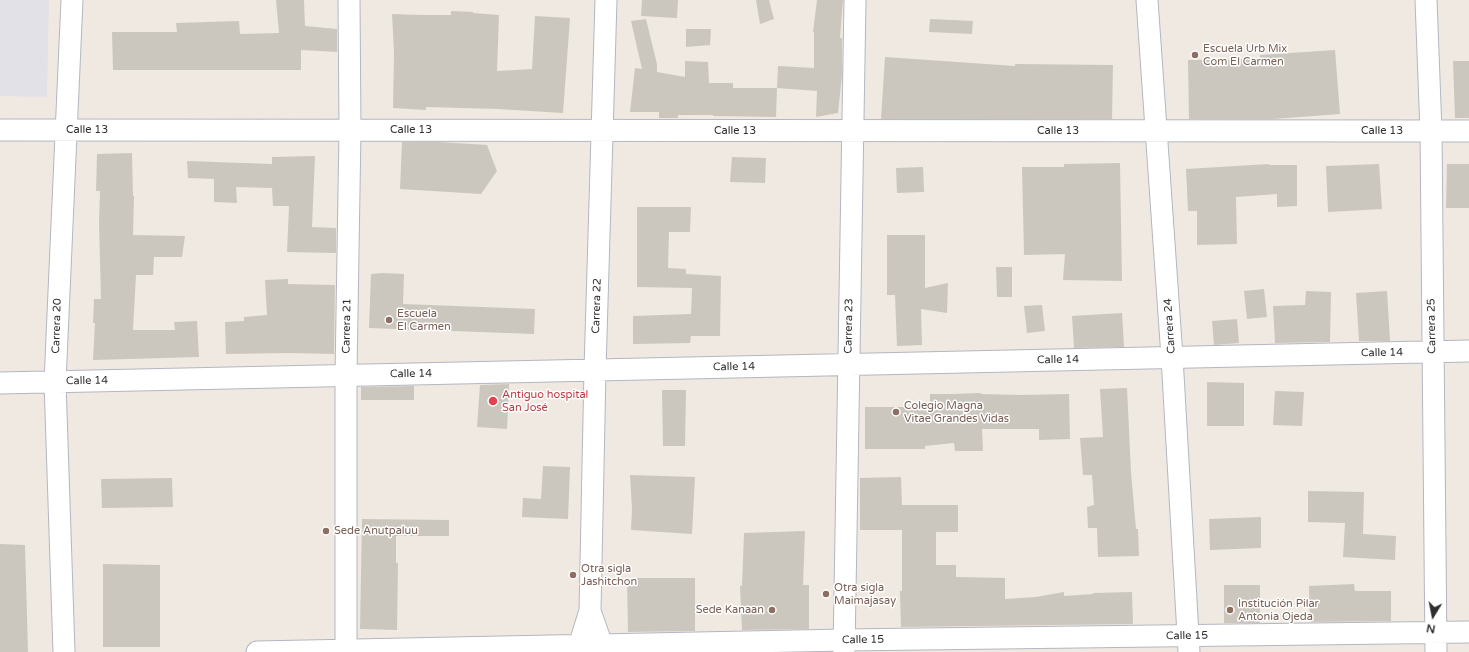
<!DOCTYPE html>
<meta charset="utf-8">
<style>
body{margin:0}
#map{position:relative;width:1469px;height:652px;overflow:hidden;background:#efe9e1;font-family:"Varela Round",sans-serif}
canvas{display:block}
.north{position:absolute;left:1413px;top:596px;width:40px;height:40px;-webkit-text-stroke:3px #fff;paint-order:stroke;rotate:190deg;font-size:11px;font-weight:700;line-height:16px;text-align:center;color:#2e2e2e}
.north::after{content:'';display:block;margin:auto;width:14px;height:18px;background:#2e2e2e;clip-path:polygon(50% 0,100% 100%,50% 72%,0 100%)}
</style>
<div id="map">
<canvas width="1469" height="652"></canvas>
<div class="north">N</div>
</div>
<script>
const context = document.querySelector('canvas').getContext('2d');
context.lineJoin = 'round';
function fill(path, color) {
  context.fillStyle = color;
  context.fill(path, 'evenodd');
}
function shape(rows) {
  const path = new Path2D();
  for (const r of rows) {
    path.moveTo(r[0], r[1]);
    for (let i = 2; i < r.length; i += 2) path.lineTo(r[i], r[i + 1]);
  }
  return path;
}
function trace(path, color, width, dash) {
  context.strokeStyle = color;
  context.lineWidth = width;
  context.lineCap = dash ? 'butt' : 'round';
  context.setLineDash(dash || []);
  context.stroke(path);
}
function drawText(font, color, halo, rows, align = 'center') {
  context.font = font + ' "Varela Round",sans-serif';
  context.lineWidth = 3;
  context.setLineDash([]);
  context.textBaseline = 'middle';
  context.strokeStyle = halo;
  context.fillStyle = color;
  for (const [text, x, y, turn = 0] of rows) {
    context.save();
    context.translate(x, y);
    context.rotate((+turn || 0) * Math.PI / 180);
    context.textAlign = isNaN(turn) ? turn : align;
    if (halo) context.strokeText(text, 0, 0);
    context.fillText(text, 0, 0);
    context.restore();
  }
}
const industrial = shape([
 [0,0,49,0,47,97,0,96]
]);
const building = shape([
 [276,0,304,0,305,26,337,29,337,52,301,50,301,70,113,70,112,32,177,32,176,23,239,21,240,34,279,33],
 [642,0,678,0,677,18,641,16],
 [756,0,769,0,774,19,760,24],
 [817,0,843,0,840,38,842,38,842,75,838,113,816,117,817,91,777,88,778,66,814,68,814,32,813,32],
 [451,11,473,12,473,13,499,15,497,71,532,69,535,16,570,18,563,113,498,109,426,107,426,110,393,108,394,53,392,14,423,15,451,15],
 [646,19,657,64,657,72,685,77,685,61,708,62,709,83,733,83,733,88,777,88,776,117,713,116,713,115,678,115,678,118,659,118,659,112,630,112,635,68,642,69,631,21],
 [930,19,973,21,972,34,929,32],
 [686,29,711,29,710,45,686,47],
 [1335,50,1340,114,1273,119,1189,119,1188,60,1260,59,1260,55],
 [885,57,1015,66,1015,64,1113,65,1112,119,881,119],
 [1453,61,1469,61,1469,118,1455,118],
 [402,142,440,142,487,145,497,171,481,194,400,189],
 [132,153,133,196,134,196,133,235,185,236,182,257,154,257,153,275,136,275,133,330,175,330,174,322,197,321,199,357,93,360,95,323,93,323,94,299,101,299,99,223,100,191,96,191,97,154],
 [315,156,312,227,336,228,336,253,287,252,289,206,273,206,272,188,236,187,237,203,214,202,214,179,188,178,187,161,272,164,272,157],
 [732,157,766,158,765,183,730,182],
 [1120,163,1122,281,1063,280,1065,254,1024,255,1022,167,1064,167,1064,164],
 [1269,164,1269,165,1297,165,1297,206,1277,207,1277,194,1236,197,1237,244,1197,245,1197,211,1188,211,1186,169],
 [1379,164,1382,209,1328,212,1326,166],
 [1447,164,1469,164,1469,208,1446,208],
 [923,167,924,192,897,193,896,168],
 [637,207,691,207,690,232,669,232,668,268,686,269,686,274,721,276,720,336,691,336,690,343,633,344,633,316,691,314,692,288,637,287],
 [887,235,925,235,925,288,948,283,947,313,921,309,922,345,897,346,895,295,887,295],
 [996,267,1012,267,1012,297,997,297],
 [382,273,404,274,403,304,535,309,534,334,369,328,371,274],
 [288,279,288,284,335,285,334,354,290,353,226,354,225,322,244,321,244,317,267,315,265,280],
 [1264,289,1267,317,1247,319,1244,291],
 [1306,291,1331,292,1330,342,1275,343,1273,306,1305,305],
 [1387,291,1390,341,1359,341,1356,293],
 [1042,305,1045,331,1027,333,1024,306],
 [1122,313,1124,347,1074,348,1072,316],
 [1237,319,1239,343,1214,345,1212,321],
 [1207,382,1244,383,1244,426,1207,426],
 [509,384,507,429,477,427,480,385],
 [414,386,414,400,361,400,361,387],
 [1127,388,1131,472,1136,529,1138,529,1139,556,1098,557,1097,528,1088,528,1087,507,1094,505,1092,475,1083,475,1080,438,1103,437,1100,389],
 [662,390,686,390,685,446,663,446],
 [1275,391,1304,392,1302,426,1273,425],
 [981,393,981,394,1021,395,1069,394,1070,439,1039,440,1039,429,982,429,983,451,955,451,954,443,925,446,925,449,865,449,865,407,930,407,930,394,953,394],
 [543,466,570,467,568,519,522,517,523,498,541,499],
 [630,475,695,477,692,534,631,530,632,509],
 [901,477,902,505,958,505,958,532,936,532,936,565,956,565,956,577,1005,578,1005,599,1036,597,1064,592,1064,596,1093,594,1093,593,1132,592,1133,624,901,627,900,591,902,591,902,530,860,530,860,478],
 [172,478,173,507,102,508,101,479],
 [1308,491,1364,492,1363,534,1396,536,1395,560,1343,557,1345,523,1308,522],
 [1261,517,1261,548,1210,550,1209,519],
 [362,519,449,520,449,536,396,536,396,563,398,563,397,630,360,629],
 [805,531,803,585,809,585,809,629,742,630,740,586,742,586,744,533],
 [0,544,25,545,28,652,0,652],
 [103,564,160,565,160,647,103,647],
 [627,578,695,578,695,631,628,632],
 [1354,584,1355,591,1391,591,1391,621,1310,622,1309,586],
 [1224,585,1260,585,1260,623,1224,623]
]);
const minor = shape([
 [1147,0,1172,357,1189,652],
 [1426,0,1431,131,1436,652],
 [0,130,1469,131],
 [0,383,1469,351],
 [590,611,595,370,606,0],
 [64,652,55,382,72,0],
 [257,652,844,640,1469,632],
 [346,652,346,375,350,130,349,0],
 [578,652,579,646,590,611,602,645,602,652],
 [844,652,855,0]
]);
const markers = [
 [1195,55,4,"#8d6e63"],
 [389,320,4,"#8d6e63"],
 [493,401,5,"#e0444e"],
 [896,412,4,"#8d6e63"],
 [326,531,4,"#8d6e63"],
 [573,575,4,"#8d6e63"],
 [826,594,4,"#8d6e63"],
 [772,610,4,"#8d6e63"],
 [1230,610,4,"#8d6e63"]
];
const educationNames = [
 ["Escuela Urb Mix",1203,49],
 ["Com El Carmen",1203,62],
 ["Escuela",397,314],
 ["El Carmen",397,327],
 ["Colegio Magna",904,406],
 ["Vitae Grandes Vidas",904,419],
 ["Sede Anutpaluu",334,531],
 ["Otra sigla",581,569],
 ["Jashitchon",581,582],
 ["Otra sigla",834,588],
 ["Maimajasay",834,601],
 ["Institución Pilar",1238,604],
 ["Antonia Ojeda",1238,617],
 ["Sede Kanaan",764,610,"right"]
];
const streetNames = [
 ["Calle 13",87,130],
 ["Calle 13",411,130],
 ["Calle 13",735,131],
 ["Calle 13",1058,131],
 ["Calle 13",1382,131],
 ["Carrera 22",597,306,-88],
 ["Carrera 20",57,326,-88],
 ["Carrera 21",347,326,-89],
 ["Carrera 23",849,326,-89],
 ["Carrera 24",1170,326,-94],
 ["Carrera 25",1432,326,-91],
 ["Calle 14",1382,353,-1],
 ["Calle 14",1058,360,-1],
 ["Calle 14",734,367,-1],
 ["Calle 14",411,374,-1],
 ["Calle 14",87,381,-1],
 ["Calle 15",1187,636,-1],
 ["Calle 15",863,640,-1]
];
const healthNames = [
 ["Antiguo hospital",502,395],
 ["San José",502,408]
];
fill(industrial, '#e3e1e8');
fill(building, '#cbc7bf');
trace(minor, '#b4b7c1', 23);
trace(minor, '#fff', 21);
for (const [x, y, r, color] of markers) {
  const dot = new Path2D();
  dot.arc(x, y, r, 0, 2 * Math.PI);
  context.fillStyle = color;
  context.fill(dot);
  trace(dot, '#fff', 1.5);
}
drawText('11px', '#785e54', '#fff', educationNames, 'left');
drawText('11px', '#2e2e2e', '#fff', streetNames);
drawText('11px', '#be3a42', '#fff', healthNames, 'left');
</script>
